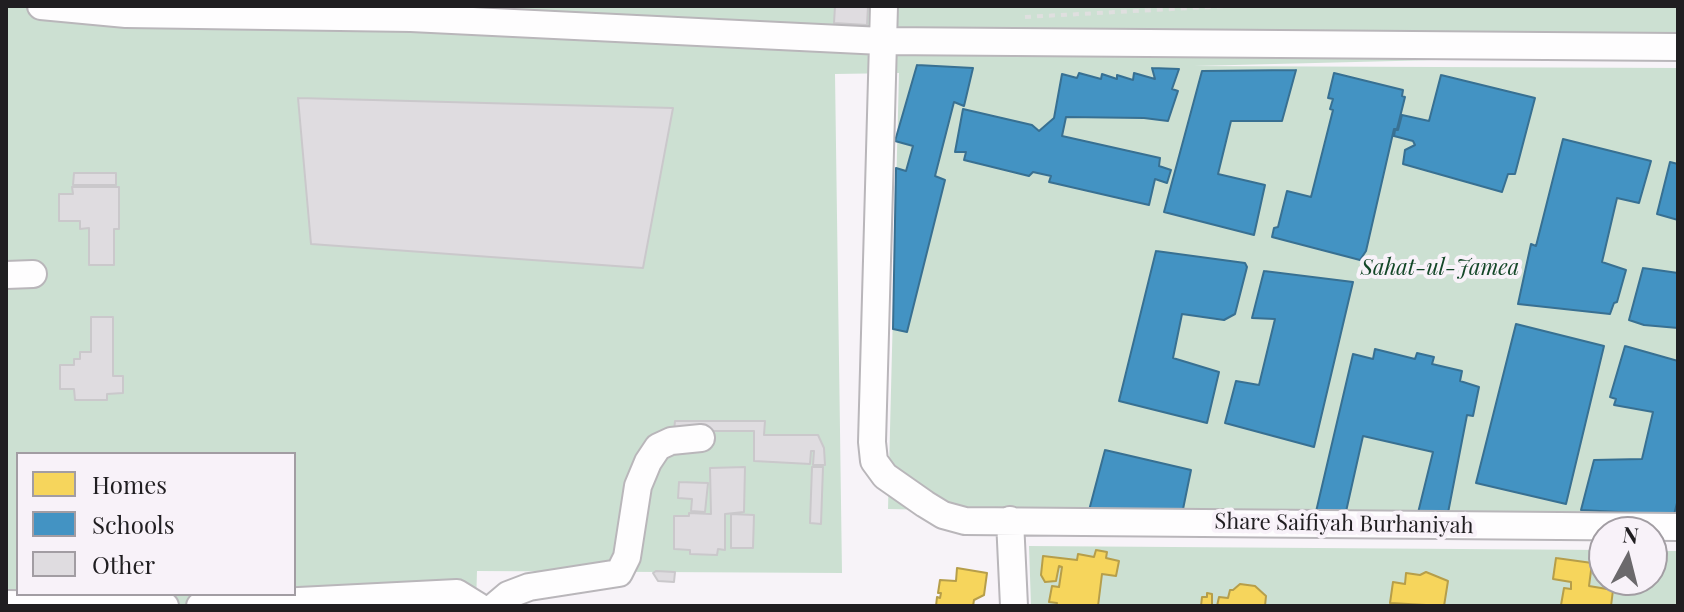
<!DOCTYPE html>
<style>
body{margin:0}
#map{position:relative;width:1684px;height:612px;overflow:hidden;background:#f7f3f8;font-family:"Playfair Display",serif}
canvas{display:block}
.frame{position:absolute;inset:0;border:8px solid #201e21;pointer-events:none}
.legend{position:absolute;left:16px;top:452px;width:280px;height:144px;box-sizing:border-box;background:#f8f2f9;border:2px solid #a29da3;margin:0;padding:10px 14px;list-style:none;font-size:24px;color:#201e21}
.legend li{display:flex;align-items:center;gap:16px;height:40px}
.legend b{width:40px;border:2px solid #a29da3}
.north{position:absolute;left:1588px;top:516px;width:80px;height:80px;box-sizing:border-box;background:#f8f2f9;border:2px solid #a29da3;border-radius:50%;rotate:7deg;font-size:22px;font-weight:700;line-height:32px;text-align:center;color:#201e21}
.north::after{content:'';display:block;margin:auto;width:28px;height:36px;background:#6b696c;clip-path:polygon(50% 0,100% 100%,50% 72%,0 100%)}
</style>
<div id="map">
<canvas width="1684" height="612"></canvas>
<div class="frame"></div>
<ul class="legend">
<li><b style="height:22px;background:#f6d55c"></b>Homes</li>
<li><b style="height:22px;background:#4393c3"></b>Schools</li>
<li><b style="height:22px;background:#dfdce0"></b>Other</li>
</ul>
<div class="north">N</div>
</div>
<script>
const context = document.querySelector('canvas').getContext('2d');
context.lineJoin = 'round';
function fill(path, color) {
  context.fillStyle = color;
  context.fill(path, 'evenodd');
}
function shape(rows) {
  const path = new Path2D();
  for (const r of rows) {
    path.moveTo(r[0], r[1]);
    for (let i = 2; i < r.length; i += 2) path.lineTo(r[i], r[i + 1]);
  }
  return path;
}
function trace(path, color, width, dash) {
  context.strokeStyle = color;
  context.lineWidth = width;
  context.lineCap = dash ? 'butt' : 'round';
  context.setLineDash(dash || []);
  context.stroke(path);
}
function drawText(font, color, halo, rows, align = 'center') {
  context.font = font + ' "Playfair Display",serif';
  context.lineWidth = 8;
  context.setLineDash([]);
  context.textBaseline = 'middle';
  context.strokeStyle = halo;
  context.fillStyle = color;
  for (const [text, x, y, turn = 0] of rows) {
    context.save();
    context.translate(x, y);
    context.rotate((+turn || 0) * Math.PI / 180);
    context.textAlign = isNaN(turn) ? turn : align;
    if (halo) context.strokeText(text, 0, 0);
    context.fillText(text, 0, 0);
    context.restore();
  }
}
const green = shape([
 [6,6,1678,6,1678,54,1194,66,1678,68,1678,525,888,509,899,73,835,74,842,573,477,571,476,606,6,606],
 [18,454,294,454,294,594,18,594],
 [1029,546,1604,550,1604,580,1652,580,1652,551,1678,551,1678,606,1031,606]
]);
const homes = shape([
 [1096,550,1107,552,1106,558,1119,561,1116,576,1102,574,1098,606,1056,606,1057,603,1049,602,1052,586,1059,587,1062,567,1059,566,1056,581,1045,582,1041,575,1043,556,1077,560,1078,554,1094,557,1096,550],
 [1556,558,1592,563,1589,586,1613,590,1611,606,1561,605,1564,588,1571,589,1571,582,1553,579,1556,558],
 [957,568,987,573,984,595,974,600,973,606,936,606,937,597,940,598,941,593,938,593,940,580,956,581,957,568],
 [1426,572,1448,581,1444,606,1390,603,1393,582,1405,584,1406,573,1420,575,1426,572],
 [1240,584,1255,586,1266,596,1265,606,1217,606,1219,597,1228,598,1230,590,1233,590,1240,584],
 [1207,593,1212,594,1212,606,1201,606,1202,597,1207,597,1207,593]
]);
const schools = shape([
 [917,65,973,68,964,106,954,102,935,176,945,180,907,332,893,329,896,168,906,171,913,146,895,141,917,65],
 [1152,68,1179,69,1172,89,1178,91,1168,121,1144,118,1066,117,1062,136,1160,158,1159,166,1171,170,1167,183,1155,179,1149,205,1049,182,1051,176,1033,172,1029,176,964,160,966,152,955,152,963,109,1032,125,1039,131,1054,118,1062,74,1077,78,1079,73,1101,79,1102,74,1117,79,1117,75,1133,80,1134,73,1155,79,1152,68],
 [1296,70,1282,121,1231,121,1218,174,1265,185,1254,235,1164,212,1202,71,1296,70],
 [1334,73,1403,90,1402,96,1405,97,1397,129,1394,129,1366,251,1360,260,1272,237,1274,228,1278,227,1287,191,1311,197,1333,110,1330,109,1333,99,1328,98,1334,73],
 [1441,75,1535,98,1515,174,1508,174,1502,192,1403,164,1405,150,1415,145,1413,141,1394,136,1395,130,1398,130,1402,115,1429,121,1441,75],
 [1563,139,1651,161,1639,203,1617,198,1602,262,1626,270,1617,302,1614,303,1610,314,1518,304,1531,244,1536,246,1563,139],
 [1670,162,1678,164,1678,220,1657,214,1670,162],
 [1156,251,1245,263,1247,267,1235,314,1224,320,1182,314,1173,358,1219,372,1207,423,1119,401,1156,251],
 [1643,268,1678,273,1678,328,1644,325,1629,320,1643,268],
 [1264,271,1353,282,1314,447,1225,423,1236,381,1259,385,1275,319,1252,318,1264,271],
 [1516,324,1604,346,1566,504,1476,483,1516,324],
 [1625,346,1678,361,1678,499,1674,515,1581,510,1594,460,1642,459,1653,412,1614,405,1616,399,1610,397,1625,346],
 [1375,349,1415,359,1417,353,1434,357,1432,364,1462,371,1460,381,1479,387,1473,416,1467,415,1447,518,1417,517,1433,452,1363,436,1345,516,1315,516,1353,354,1373,359,1375,349],
 [1105,450,1191,470,1181,519,1087,518,1105,450]
]);
const building = shape([
 [835,6,868,6,867,25,834,23,835,6],
 [298,98,673,108,643,268,311,244,298,98],
 [74,173,116,173,116,185,73,185,74,173],
 [72,187,119,187,119,229,114,229,114,265,89,265,89,228,80,229,80,221,59,221,59,194,73,194,72,187],
 [91,317,113,317,113,376,123,376,123,393,107,394,107,400,75,400,74,389,60,389,60,365,74,365,74,359,80,359,80,352,91,352,91,317],
 [675,421,765,421,764,435,818,435,824,448,825,465,813,465,814,451,811,451,810,464,754,461,754,431,674,431,675,421],
 [745,467,744,512,725,514,725,550,718,549,717,555,690,554,690,550,674,549,674,516,689,516,689,513,711,514,710,468,745,467],
 [812,467,823,467,821,524,810,523,812,467],
 [679,482,708,483,705,512,691,511,692,499,678,498,679,482],
 [731,514,754,515,753,548,731,548,731,514],
 [656,571,675,572,674,582,658,581,653,573,656,571]
]);
const path = shape([
 [1025,17,1227,6]
]);
const minor = shape([
 [41,6,126,14,411,18,882,41,1678,47],
 [884,6,872,442,874,461,885,476,925,504,943,515,965,521,1678,527],
 [6,275,33,274],
 [1010,520,1014,606],
 [6,604,165,606],
 [200,606,457,593,478,606],
 [495,606,508,595,529,587,619,573,627,557,638,486,648,462,658,447,671,441,701,438]
]);
const parkNames = [
 ["Sahat-ul-Jamea",1440,268]
];
const streetNames = [
 ["Share Saifiyah Burhaniyah",1344,524,1]
];
fill(green, '#cce0d2');
fill(homes, '#f6d55c');
trace(homes, '#b69e4a', 2);
fill(schools, '#4393c3');
trace(schools, '#387092', 2);
fill(building, '#dfdce0');
trace(building, '#cac8cb', 2);
trace(minor, '#b9b6ba', 30);
trace(path, '#dfdfdf', 4, [6, 6]);
trace(minor, '#fefdfe', 26);
drawText('italic 22px', '#144728', '#f8f2f9', parkNames);
drawText('22px', '#201e21', '#f8f2f9', streetNames);
</script>
